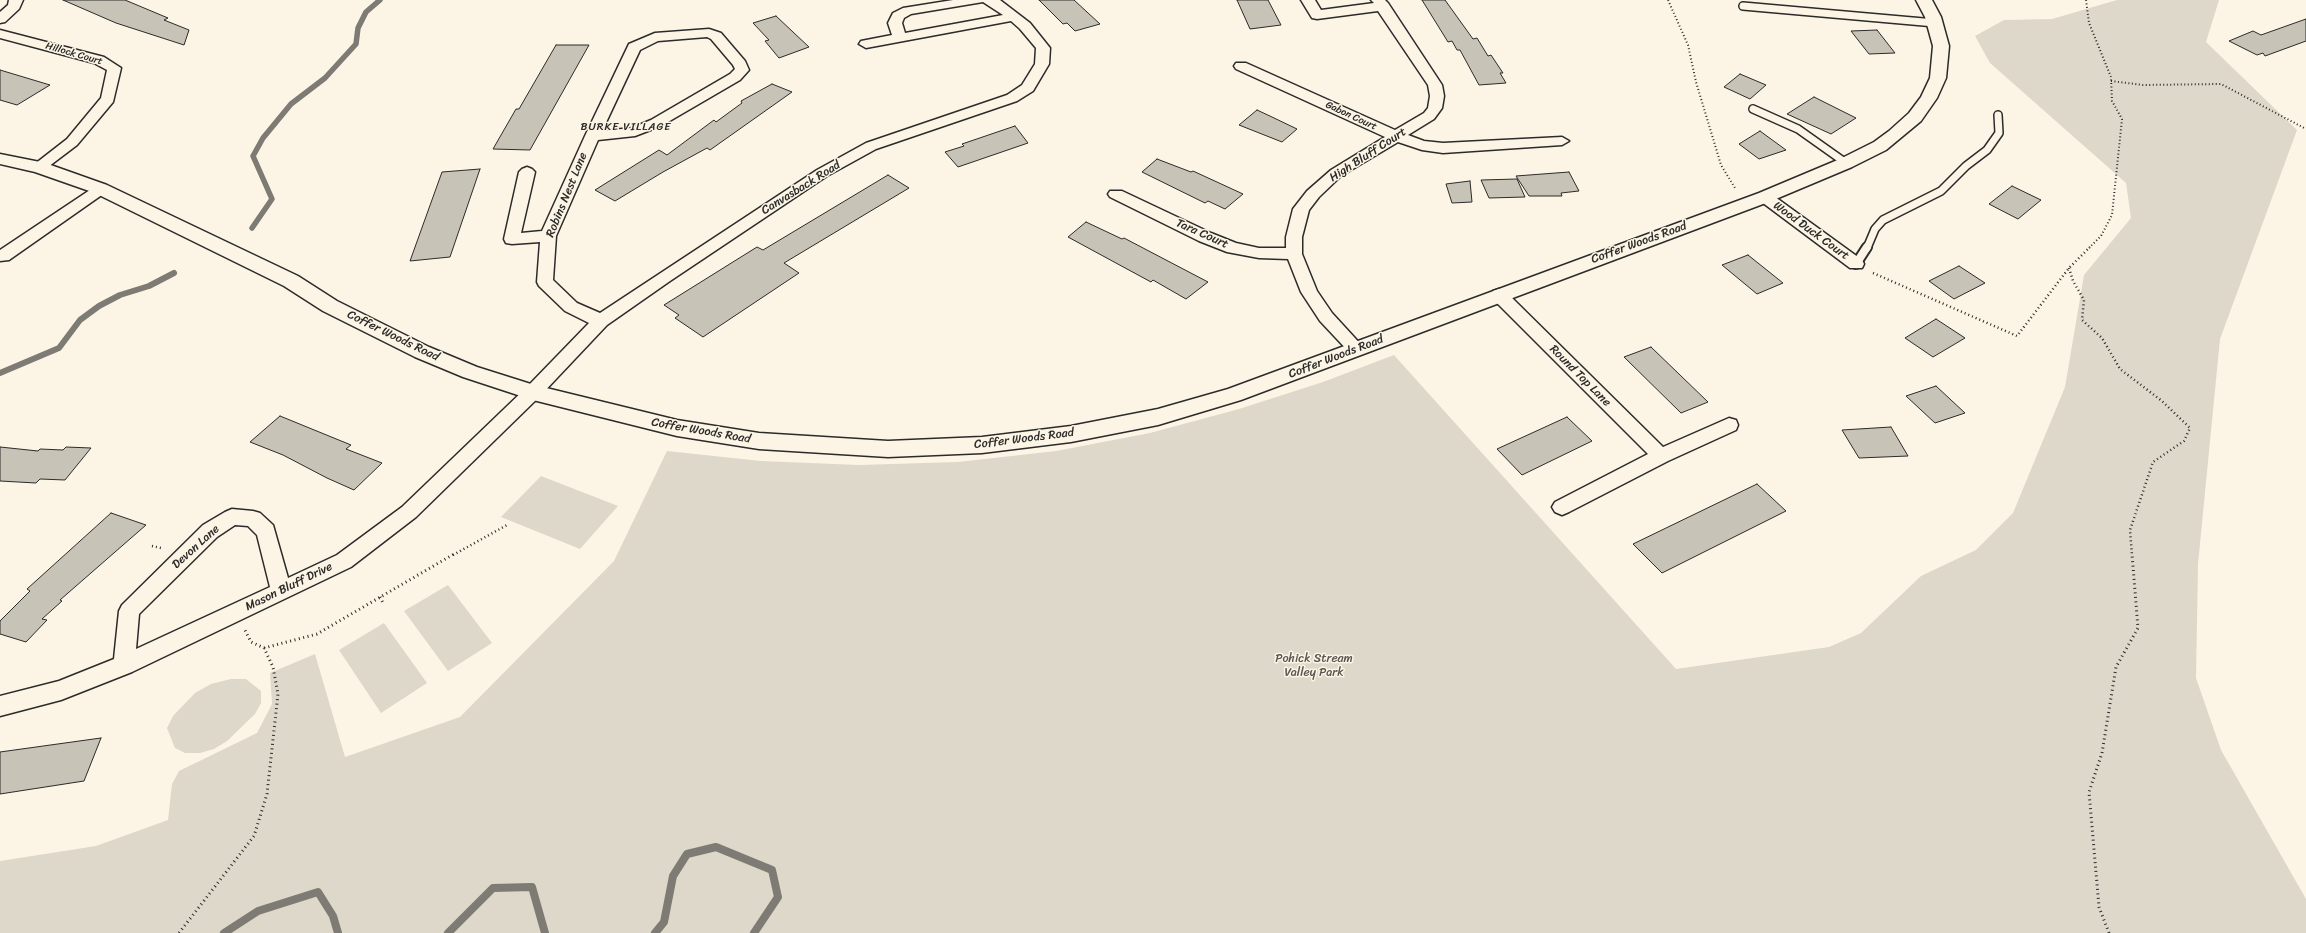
<!DOCTYPE html>
<style>
body{margin:0}
canvas{display:block;background:#fcf5e5}
</style>
<canvas width="2306" height="933"></canvas>
<script>
const context = document.querySelector('canvas').getContext('2d');
context.lineJoin = 'round';
function fill(path, color) {
  context.fillStyle = color;
  context.fill(path, 'evenodd');
}
function shape(rows) {
  const path = new Path2D();
  for (const r of rows) {
    path.moveTo(r[0], r[1]);
    for (let i = 2; i < r.length; i += 2) path.lineTo(r[i], r[i + 1]);
  }
  return path;
}
function trace(path, color, width, dash) {
  context.strokeStyle = color;
  context.lineWidth = width;
  context.lineCap = dash ? 'butt' : 'round';
  context.setLineDash(dash || []);
  context.stroke(path);
}
function drawText(font, color, halo, rows, align = 'center') {
  context.font = font + ' Sriracha,sans-serif';
  context.lineWidth = 3;
  context.setLineDash([]);
  context.textBaseline = 'middle';
  context.strokeStyle = halo;
  context.fillStyle = color;
  for (const [text, x, y, turn = 0] of rows) {
    context.save();
    context.translate(x, y);
    context.rotate((+turn || 0) * Math.PI / 180);
    context.textAlign = isNaN(turn) ? turn : align;
    if (halo) context.strokeText(text, 0, 0);
    context.fillText(text, 0, 0);
    context.restore();
  }
}
const green = shape([
 [2117,0,2219,0,2206,42,2297,130,2220,339,2198,564,2196,678,2221,750,2306,899,2306,933,0,933,0,861,96,846,168,820,172,784,179,771,257,733,272,704,270,673,315,654,345,757,460,717,614,561,667,451,761,461,859,465,958,462,1056,451,1150,433,1239,409,1323,382,1394,355,1676,669,1829,647,1861,633,1921,576,1976,550,2013,513,2065,387,2084,275,2131,218,2126,183,1990,63,1975,36,2004,20,2052,19],
 [541,476,618,506,580,549,501,517],
 [448,585,492,643,448,671,404,611],
 [384,623,427,683,381,713,339,650],
 [231,679,246,679,261,691,261,703,255,714,227,741,214,749,200,753,185,753,175,748,167,728,173,716,195,693,211,684]
]);
const streamFar2 = shape([
 [252,228,272,199,253,156,263,138,291,104,325,78,356,44,358,28,366,12,380,0]
]);
const streamFar1 = shape([
 [0,373,59,348,80,320,99,306,120,295,149,286,174,273]
]);
const stream = shape([
 [224,933,258,911,318,892,333,916,338,933],
 [448,933,493,888,532,887,545,933],
 [655,933,664,922,673,876,687,854,716,847,772,870,778,897,754,933]
]);
const building = shape([
 [63,0,125,0,168,18,164,20,189,30,184,45,116,23,63,0],
 [1039,0,1074,0,1100,24,1075,31,1067,23,1063,24,1039,0],
 [1237,0,1268,0,1281,25,1250,29,1237,0],
 [1422,0,1445,0,1473,39,1477,38,1488,56,1491,55,1503,73,1500,73,1506,83,1479,85,1460,50,1457,50,1452,41,1448,42,1422,0],
 [776,16,793,32,809,47,779,58,765,41,769,40,753,23,776,16],
 [2306,19,2306,41,2265,56,2263,53,2257,55,2229,41,2253,31,2261,35,2306,19],
 [1877,30,1895,53,1869,54,1851,31,1877,30],
 [556,45,589,45,530,150,493,149,516,109,519,109,556,45],
 [0,70,50,85,17,105,0,100,0,70],
 [1740,74,1766,85,1750,99,1724,87,1740,74],
 [772,84,792,92,710,150,707,148,663,172,615,201,595,190,659,150,667,155,714,120,716,122,742,103,741,101,772,84],
 [1814,97,1856,118,1831,134,1787,114,1814,97],
 [1257,110,1272,117,1297,129,1282,142,1239,125,1257,110],
 [1015,126,1028,143,958,167,945,152,964,146,962,144,1015,126],
 [1760,131,1786,150,1759,159,1739,144,1760,131],
 [1157,159,1191,172,1193,171,1243,194,1225,209,1208,201,1205,203,1142,172,1157,159],
 [480,169,450,257,410,261,442,172,480,169],
 [1569,172,1579,191,1561,193,1562,196,1529,196,1516,176,1569,172],
 [888,175,909,188,784,263,799,273,703,337,675,318,679,315,664,305,757,247,763,250,888,175],
 [1517,179,1525,197,1489,198,1481,180,1517,179],
 [1470,181,1472,202,1452,203,1446,184,1470,181],
 [2012,186,2041,200,2018,219,1989,204,2012,186],
 [1086,222,1122,239,1124,238,1208,282,1186,299,1153,280,1151,282,1068,237,1086,222],
 [1748,255,1783,283,1757,294,1722,265,1748,255],
 [1959,266,1985,283,1954,299,1929,281,1959,266],
 [1936,319,1965,338,1933,357,1905,338,1936,319],
 [1651,347,1708,402,1681,413,1624,357,1651,347],
 [1936,386,1965,413,1935,423,1906,396,1936,386],
 [280,416,351,445,346,449,382,463,354,490,327,478,283,455,250,442,280,416],
 [1567,417,1592,441,1522,475,1497,449,1567,417],
 [1891,427,1908,456,1859,458,1842,430,1891,427],
 [0,447,38,451,40,449,63,450,66,447,91,448,65,480,40,479,36,483,0,481,0,447],
 [1757,484,1786,511,1662,573,1633,544,1757,484],
 [111,513,146,525,60,600,62,601,42,619,47,620,26,642,0,634,0,621,30,591,27,589,111,513],
 [101,738,84,781,0,794,0,752,101,738]
]);
const pathFar2 = shape([
 [1668,0,1688,45,1696,82,1721,165,1735,188],
 [2086,0,2089,23,2111,77,2112,101,2122,119,2112,215,2101,236,2089,248],
 [2111,81,2143,85,2221,84,2306,129]
]);
const pathFar1 = shape([
 [2069,268,2073,281,2084,300,2082,320,2102,338,2120,369,2162,401,2190,428,2184,441,2153,462,2130,530,2132,555],
 [1873,273,2017,336,2069,268,2090,247],
 [152,546,161,548],
 [453,555,507,525]
]);
const path = shape([
 [380,597,383,603],
 [264,648,317,634,454,554],
 [179,933,254,836,267,794,278,694,273,667,264,648,251,642,245,630],
 [2109,933,2099,907,2089,792,2102,753,2116,667,2138,628,2132,554]
]);
const laneFar1 = shape([
 [1743,6,1935,23],
 [1753,109,1798,129,1846,163],
 [1867,248,1875,229,1883,220,1941,191,1966,166,1987,150,1999,133,1998,115]
]);
const lane = shape([
 [1856,264,1867,247]
]);
const street = shape([
 [9,0,23,0,19,9,5,22,0,23,0,12,8,5,9,0],
 [953,0,1000,0,1030,23,1050,48,1049,64,1033,91,1017,101,876,149,827,176,670,281,607,325,539,397,416,517,351,567,132,672,61,700,0,716,0,696,59,681,114,659,119,611,122,605,203,525,225,512,232,509,253,511,260,513,273,525,288,578,337,555,402,507,527,387,589,323,565,311,539,286,537,282,540,242,512,244,506,243,504,239,519,172,522,169,527,167,532,169,535,172,521,233,542,231,585,136,629,44,655,33,709,29,721,33,745,61,749,70,740,80,661,126,635,136,598,140,556,236,553,280,577,303,600,313,817,170,866,143,1007,95,1022,85,1035,64,1036,48,1020,29,1011,21,866,48,859,44,861,41,892,35,888,23,893,13,903,8,953,0],
 [983,2,1003,15,905,33,902,23,904,18,911,14,983,2],
 [707,37,711,39,733,65,735,69,730,74,651,120,632,128,602,131,640,50,658,41,707,37],
 [235,525,248,526,257,535,270,587,136,649,139,614,217,537,235,525],
 [1301,0,1315,0,1321,10,1374,3,1371,0,1385,0,1388,3,1442,85,1444,96,1442,108,1434,119,1408,135,1424,141,1443,143,1562,137,1569,141,1562,145,1443,153,1422,150,1398,142,1341,176,1319,197,1309,210,1302,237,1302,254,1317,291,1332,313,1365,349,1362,353,1356,355,1350,353,1320,321,1301,292,1288,259,1259,258,1227,252,1199,241,1110,197,1108,194,1110,191,1122,191,1211,233,1236,243,1259,248,1286,248,1286,237,1293,209,1307,191,1331,170,1385,137,1236,69,1234,66,1236,63,1246,63,1395,130,1424,113,1428,108,1430,96,1428,85,1378,11,1317,19,1312,18,1301,0],
 [0,30,104,57,121,68,113,102,77,145,44,170,34,170,31,167,67,139,101,98,107,70,94,63,0,38,0,30],
 [101,184,106,186,109,189,106,192,9,260,0,261,0,250,96,186,101,184],
 [1765,192,1771,194,1862,260,1864,264,1862,268,1850,268,1759,200,1757,197,1759,194,1765,192],
 [1499,289,1505,291,1663,447,1729,418,1736,420,1738,425,1736,430,1668,461,1569,512,1562,515,1555,512,1552,507,1555,502,1648,454,1493,299,1491,295,1493,291,1499,289]
]);
const secondary = shape([
 [1916,0,1932,0,1941,17,1949,46,1946,78,1937,98,1921,121,1886,150,1852,167,1771,201,1241,400,1158,425,1071,442,982,453,888,457,759,449,677,436,533,400,463,377,415,357,323,311,284,286,95,193,35,172,0,164,0,154,45,163,107,185,298,276,337,301,429,347,477,367,534,385,677,420,759,433,888,441,982,437,1071,426,1158,409,1228,389,1759,193,1840,159,1874,142,1889,131,1909,113,1921,97,1930,78,1933,46,1925,17,1916,0]
]);
const farStreetnames = [
 ["Hillock Court",74,54,16],
 ["Gabon Court",1351,116,25]
];
const farNeighbourhoodnames = [
 ["BURKE VILLAGE",626,127]
];
const streetNames = [
 ["High Bluff Court",1368,155,-33],
 ["Canvasback Road",801,188,-32],
 ["Robins Nest Lane",567,195,-68],
 ["Wood Duck Court",1811,231,36],
 ["Tara Court",1202,234,24],
 ["Coffer Woods Road",1639,243,-20],
 ["Coffer Woods Road",393,336,26],
 ["Coffer Woods Road",1336,357,-21],
 ["Round Top Lane",1580,376,45],
 ["Coffer Woods Road",701,431,10],
 ["Coffer Woods Road",1024,439,-7],
 ["Devon Lane",196,547,-42],
 ["Mason Bluff Drive",289,587,-26]
];
const parkNames = [
 ["Pohick Stream",1314,659],
 ["Valley Park",1314,673]
];
fill(green, '#ded8ca');
trace(streamFar2, '#7d7b74', 5.5);
trace(streamFar1, '#7d7b74', 6);
trace(stream, '#7d7b74', 8);
fill(building, '#c8c3b7');
trace(building, '#2b2b2b', 1);
trace(laneFar1, '#2b2b2b', 10);
trace(lane, '#2b2b2b', 12);
trace(street, '#2b2b2b', 3);
trace(secondary, '#2b2b2b', 3);
trace(pathFar2, '#2b2b2b', 2, [1, 2.5]);
trace(pathFar1, '#2b2b2b', 2.5, [1, 3]);
trace(path, '#2b2b2b', 3, [1, 3.5]);
trace(laneFar1, '#fcf5e5', 7);
trace(lane, '#fcf5e5', 8);
fill(street, '#fcf5e5');
fill(secondary, '#fcf5e5');
drawText('10px', '#2b2b2b', '#fcf5e5', farStreetnames);
context.letterSpacing = '1px';
drawText('11px', '#2b2b2b', '#fcf5e5', farNeighbourhoodnames);
context.letterSpacing = '0px';
drawText('12px', '#2b2b2b', '#fcf5e5', streetNames);
drawText('12px', '#585653', '#fcf5e5', parkNames);
</script>
